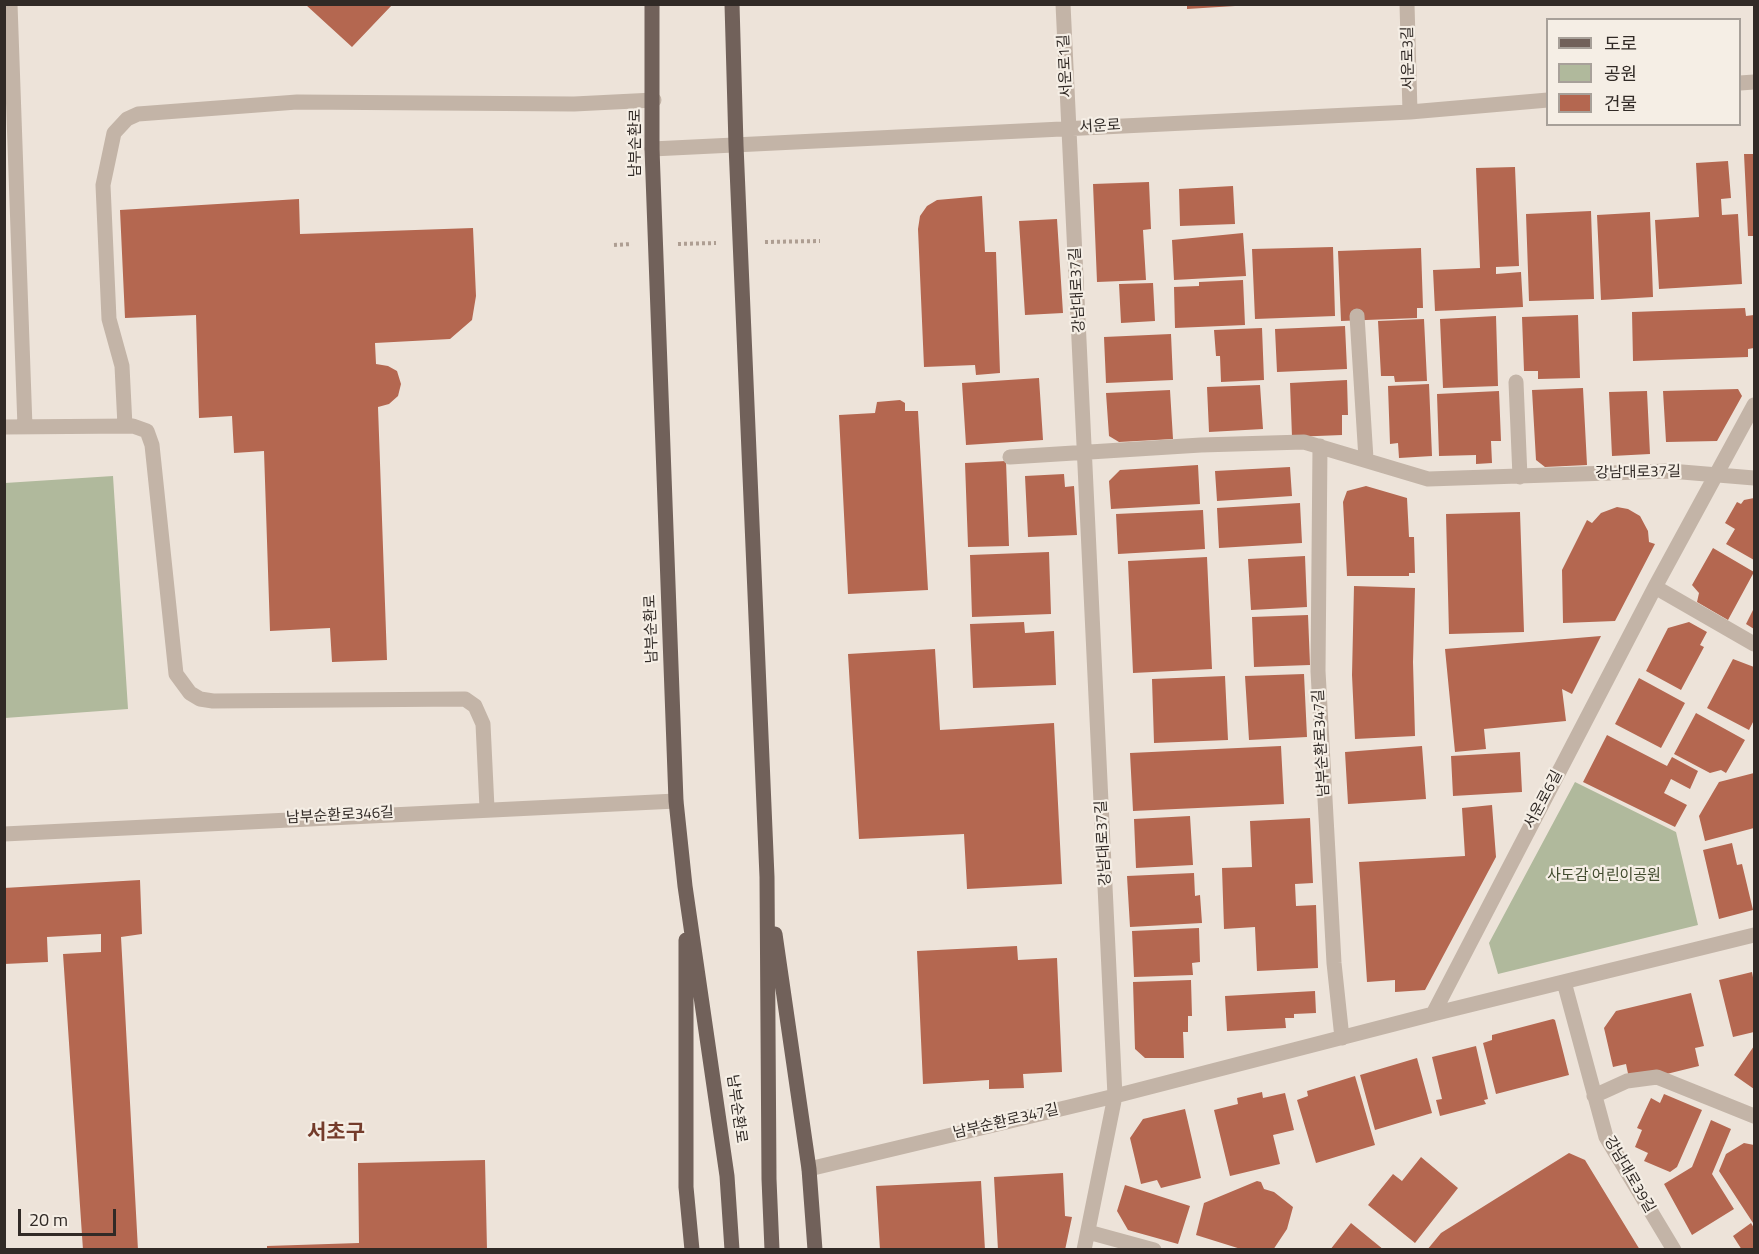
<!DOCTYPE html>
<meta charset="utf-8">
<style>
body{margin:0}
#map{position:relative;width:1759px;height:1254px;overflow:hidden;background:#ede3d9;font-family:"Titillium Web","Noto Sans KR",sans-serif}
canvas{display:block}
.frame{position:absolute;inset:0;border:6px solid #312a26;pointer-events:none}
.legend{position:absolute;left:1546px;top:18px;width:195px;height:108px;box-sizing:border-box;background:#f5eee5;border:2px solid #a7a099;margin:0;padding:8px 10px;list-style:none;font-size:18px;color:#312a26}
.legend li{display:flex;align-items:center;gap:12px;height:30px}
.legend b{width:30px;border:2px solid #a7a099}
.scale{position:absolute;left:18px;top:1209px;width:98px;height:27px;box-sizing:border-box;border:3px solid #312a26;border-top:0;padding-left:8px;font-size:18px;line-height:21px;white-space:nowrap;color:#312a26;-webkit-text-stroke:4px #f5eee5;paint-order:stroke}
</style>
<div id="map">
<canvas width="1759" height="1254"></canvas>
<div class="frame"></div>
<ul class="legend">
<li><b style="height:8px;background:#71615a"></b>도로</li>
<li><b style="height:16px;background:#b0b99c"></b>공원</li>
<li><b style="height:16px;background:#b46750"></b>건물</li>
</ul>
<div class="scale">20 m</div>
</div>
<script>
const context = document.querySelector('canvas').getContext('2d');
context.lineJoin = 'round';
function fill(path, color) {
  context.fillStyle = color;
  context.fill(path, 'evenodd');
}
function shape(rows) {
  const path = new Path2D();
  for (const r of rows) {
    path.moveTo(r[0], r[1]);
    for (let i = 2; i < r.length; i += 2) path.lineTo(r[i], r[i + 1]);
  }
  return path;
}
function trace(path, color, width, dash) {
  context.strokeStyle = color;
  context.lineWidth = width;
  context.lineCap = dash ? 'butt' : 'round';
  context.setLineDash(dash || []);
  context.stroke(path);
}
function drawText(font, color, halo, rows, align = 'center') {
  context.font = font + ' "Titillium Web","Noto Sans KR",sans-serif';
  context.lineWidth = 4.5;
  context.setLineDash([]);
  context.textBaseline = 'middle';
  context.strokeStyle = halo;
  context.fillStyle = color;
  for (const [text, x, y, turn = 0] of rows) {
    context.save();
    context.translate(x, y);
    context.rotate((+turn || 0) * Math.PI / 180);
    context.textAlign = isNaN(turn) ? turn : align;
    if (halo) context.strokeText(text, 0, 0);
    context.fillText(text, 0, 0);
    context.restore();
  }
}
const green = shape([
 [113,476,128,709,5,718,5,483],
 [1575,782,1676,832,1698,925,1498,974,1489,943]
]);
const building = shape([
 [306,5,392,5,352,47],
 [1187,5,1235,5,1235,6,1187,9],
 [1744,154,1754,154,1754,236,1748,236],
 [1728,161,1731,198,1721,199,1722,215,1738,214,1742,284,1659,289,1655,220,1699,217,1696,163],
 [1515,167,1519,266,1496,267,1496,274,1521,272,1523,307,1435,311,1433,270,1480,268,1476,168],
 [1149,182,1151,229,1143,230,1146,280,1097,282,1093,184],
 [1233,186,1235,224,1180,226,1179,189],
 [982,196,985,252,996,252,1000,373,976,375,975,365,924,367,918,229,920,216,927,206,937,200],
 [299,199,300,234,473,228,476,296,472,320,450,339,375,343,376,364,388,366,397,371,401,384,398,396,389,404,378,407,387,660,332,662,330,628,270,631,264,451,234,453,232,416,199,418,196,315,125,318,120,210],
 [1591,211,1594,299,1529,301,1526,214],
 [1650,212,1653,297,1601,300,1597,215],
 [1057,219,1063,313,1025,315,1019,221],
 [1243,233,1246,276,1174,280,1172,240],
 [1333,247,1335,316,1255,319,1252,249],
 [1421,248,1423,308,1417,308,1417,318,1341,321,1338,251],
 [1243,280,1245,325,1175,328,1174,287,1199,286,1199,282],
 [1153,283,1155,321,1121,323,1119,284],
 [1745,308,1746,316,1754,315,1754,348,1748,349,1748,357,1633,361,1632,312],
 [1578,315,1580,378,1538,379,1538,371,1524,371,1522,317],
 [1496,316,1498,386,1443,388,1440,319],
 [1424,319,1427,381,1395,382,1394,376,1381,376,1378,321],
 [1345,326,1347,369,1277,372,1275,329],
 [1262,328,1264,380,1221,382,1220,356,1216,356,1214,330],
 [1171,334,1173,380,1106,383,1104,337],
 [1039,378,1043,440,966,445,962,383],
 [1347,380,1348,415,1342,415,1342,435,1292,437,1290,383],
 [1429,384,1432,456,1399,458,1398,443,1390,444,1388,386],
 [1260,385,1263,429,1209,432,1207,387],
 [1583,388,1587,465,1545,467,1536,460,1532,390],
 [1738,389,1742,396,1717,441,1666,442,1663,391],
 [1170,390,1173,439,1119,442,1109,436,1106,393],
 [1499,391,1501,441,1491,441,1492,463,1476,464,1476,455,1439,456,1437,394],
 [1647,391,1650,454,1612,456,1609,392],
 [900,400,905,403,905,411,918,411,928,590,848,594,839,415,875,413,877,402],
 [1006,461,1009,546,968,547,965,463],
 [1198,465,1200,504,1111,509,1109,481,1120,470],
 [1290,467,1292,496,1217,501,1215,471],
 [1064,474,1065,487,1074,486,1077,535,1028,537,1025,476],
 [1366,486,1407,498,1409,537,1414,537,1415,573,1409,573,1409,576,1347,576,1343,502,1347,491],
 [1754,498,1754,560,1726,544,1735,529,1725,523,1737,502,1741,504,1744,500],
 [1300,503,1302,543,1219,548,1217,508],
 [1617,507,1628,509,1640,516,1648,531,1649,542,1655,544,1615,621,1563,623,1562,570,1587,520,1592,523,1601,513],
 [1203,510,1205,549,1118,554,1116,514],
 [1520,512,1524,632,1449,634,1446,514],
 [1713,548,1754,572,1728,620,1697,602,1699,593,1692,585],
 [1049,552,1051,614,972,617,970,555],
 [1305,556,1307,607,1251,610,1248,559],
 [1207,557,1212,669,1133,673,1128,561],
 [1354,586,1415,588,1413,662,1415,736,1355,739,1352,675],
 [1754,608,1754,629,1746,624],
 [1308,615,1310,665,1254,667,1252,617],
 [1024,622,1025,633,1054,631,1056,685,973,688,970,624],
 [1689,622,1707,632,1700,645,1704,647,1681,690,1646,671,1668,628],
 [1601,636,1572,694,1562,689,1566,721,1484,729,1486,749,1455,752,1445,649],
 [935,649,940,730,1054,723,1062,884,967,889,964,834,859,839,848,654],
 [1733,659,1754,667,1754,720,1749,730,1707,708],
 [1304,674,1307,737,1249,740,1245,676],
 [1225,676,1228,740,1154,743,1152,679],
 [1639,678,1685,703,1661,748,1615,724],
 [1696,713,1745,740,1726,773,1721,770,1710,773,1674,754],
 [1607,735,1667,766,1672,757,1698,771,1690,789,1671,779,1664,793,1687,805,1675,827,1583,782],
 [1281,746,1284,804,1133,811,1130,753],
 [1422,746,1426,799,1348,804,1345,752],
 [1520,752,1522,792,1453,796,1451,756],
 [1754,773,1754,828,1705,841,1699,816,1719,782],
 [1492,805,1496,857,1425,990,1395,992,1395,980,1367,982,1359,862,1465,856,1462,808],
 [1190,816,1193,865,1136,868,1134,819],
 [1310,818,1313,883,1295,884,1296,906,1316,905,1318,968,1257,971,1255,927,1224,929,1222,868,1252,867,1250,821],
 [1732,843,1737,865,1742,864,1753,910,1719,919,1703,850],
 [1194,873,1195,896,1200,895,1202,923,1130,927,1127,876],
 [140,880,142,934,121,937,138,1250,83,1250,63,954,101,952,101,934,47,937,48,962,4,964,4,888],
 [1199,928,1200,962,1192,963,1193,975,1134,977,1132,931],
 [1017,946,1018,960,1057,958,1062,1072,1023,1074,1024,1088,989,1089,989,1080,923,1084,917,951],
 [1752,972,1754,983,1754,1032,1733,1037,1719,980],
 [1191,980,1192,1016,1188,1016,1188,1032,1183,1032,1184,1058,1145,1058,1135,1049,1133,982],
 [1315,991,1316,1013,1294,1014,1294,1018,1285,1018,1286,1028,1227,1031,1225,996],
 [1691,993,1704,1046,1695,1048,1699,1066,1630,1083,1626,1064,1613,1067,1604,1028,1616,1011],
 [1553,1019,1555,1020,1569,1075,1496,1094,1483,1043,1492,1040,1492,1035],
 [1476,1046,1488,1099,1484,1100,1486,1104,1440,1116,1436,1100,1442,1099,1432,1057],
 [1754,1046,1754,1089,1734,1075],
 [1417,1058,1432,1113,1375,1130,1360,1075],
 [1355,1076,1375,1145,1316,1163,1297,1100,1308,1096,1307,1091],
 [1262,1092,1263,1098,1285,1093,1294,1130,1273,1135,1280,1164,1230,1176,1214,1110,1238,1104,1237,1098],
 [1664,1094,1702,1110,1677,1167,1670,1172,1644,1161,1648,1153,1635,1147,1642,1130,1637,1128,1651,1098,1660,1103],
 [1185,1109,1201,1178,1161,1188,1157,1180,1141,1184,1130,1138,1143,1119],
 [1711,1120,1731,1129,1712,1174,1734,1209,1692,1235,1664,1184,1692,1167],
 [1744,1143,1754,1145,1753,1223,1719,1171,1726,1154],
 [1569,1153,1585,1160,1640,1250,1427,1250,1441,1233],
 [1421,1157,1458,1188,1415,1243,1368,1205,1393,1174,1402,1181],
 [485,1160,487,1250,267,1250,267,1246,359,1243,358,1163],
 [1063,1173,1065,1216,1072,1217,1065,1250,998,1250,994,1177],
 [981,1181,985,1250,880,1250,876,1186],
 [1257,1181,1261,1182,1264,1189,1274,1192,1293,1207,1287,1229,1273,1250,1244,1250,1196,1235,1204,1203],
 [1125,1185,1190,1206,1178,1244,1128,1230,1117,1211],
 [1351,1223,1384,1250,1330,1250],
 [1751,1223,1754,1228,1754,1250,1742,1250,1733,1236]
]);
const path = shape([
 [765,242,820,241],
 [678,244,716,243],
 [614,245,632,244]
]);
const minor = shape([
 [10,4,25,427],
 [1063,4,1115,1096,1084,1250],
 [1407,4,1410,112],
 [1740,83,1754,82],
 [652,149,1410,112,1548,100],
 [1357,316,1366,459],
 [1516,382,1520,477],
 [125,426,122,366,109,319,103,185,114,133,127,119,138,114,297,102,574,104,654,100],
 [4,427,133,426,147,431,152,445,176,674,190,693,200,699,213,701,465,699,475,706,483,724,487,808],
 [1320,446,1318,671,1334,963,1342,1038],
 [1010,457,1201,445,1304,442,1428,479,1670,471,1754,478],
 [1655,587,1754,644],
 [4,834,676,801],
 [1564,982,1606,1137,1674,1250],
 [1433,1014,1655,587,1754,405],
 [1594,1096,1627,1081,1657,1077,1754,1116],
 [809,1169,1115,1096,1433,1014,1754,935],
 [1088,1232,1154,1250]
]);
const major = shape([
 [652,4,652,149,676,801,685,886,727,1176,732,1250],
 [732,4,736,145,767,877,769,1179,772,1250],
 [775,934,809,1169,815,1250],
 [686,940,686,1187,692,1250]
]);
const streetNames = [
 ["서운로3길",1409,58,-91],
 ["서운로1길",1066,66,-93],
 ["서운로",1100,127,-3],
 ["남부순환로",636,143,-90],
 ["강남대로37길",1078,290,-93],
 ["강남대로37길",1638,473,-1],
 ["남부순환로",652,629,-92],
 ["남부순환로347길",1322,743,-93],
 ["서운로6길",1544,800,-62],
 ["남부순환로346길",340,816,-3],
 ["강남대로37길",1104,843,-93],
 ["남부순환로",736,1109,82],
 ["남부순환로347길",1006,1122,-13],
 ["강남대로39길",1629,1175,60]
];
const parkNames = [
 ["사도감 어린이공원",1604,876]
];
const districtNames = [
 ["서초구",336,1134]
];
fill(green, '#b0b99c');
fill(building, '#b46750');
trace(path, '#ae9e92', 4, [3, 3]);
trace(minor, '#c3b4a7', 15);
trace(major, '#71615a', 15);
drawText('15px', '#312a26', '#f5eee5', streetNames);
drawText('15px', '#414b2e', '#f5eee5', parkNames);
drawText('bold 21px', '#743c2b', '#f5eee5', districtNames);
</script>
